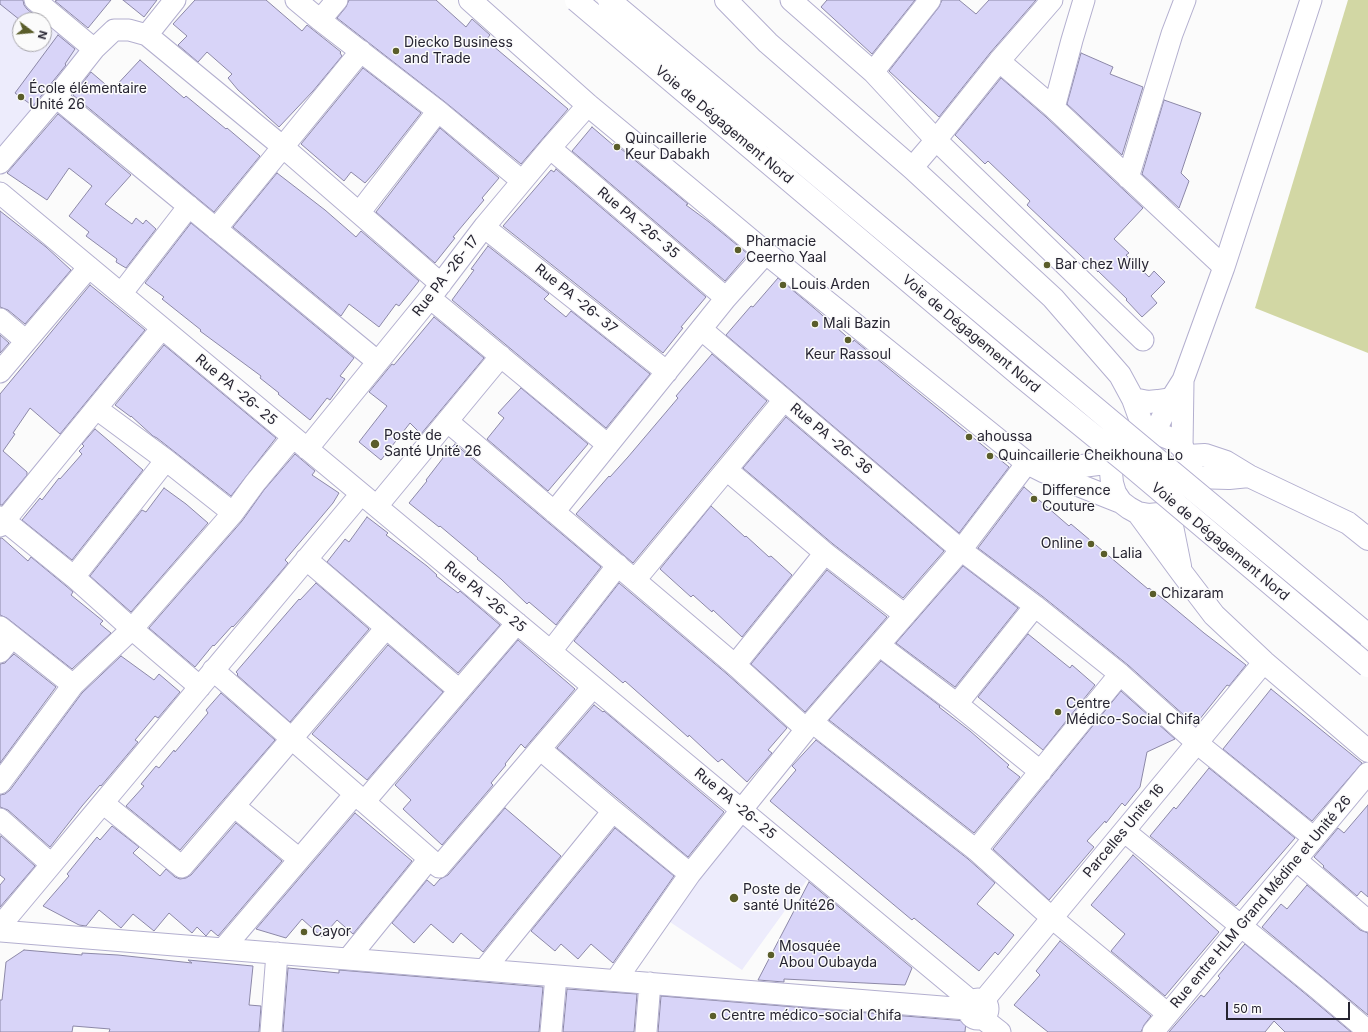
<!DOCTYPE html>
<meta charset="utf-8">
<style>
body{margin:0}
#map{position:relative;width:1368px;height:1032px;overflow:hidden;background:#fbfbfb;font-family:Inter,sans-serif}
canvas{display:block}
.north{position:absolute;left:12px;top:12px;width:40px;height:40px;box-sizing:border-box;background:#fbfbfb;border:1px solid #a6a5aa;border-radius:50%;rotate:106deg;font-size:11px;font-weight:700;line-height:16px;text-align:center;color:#262431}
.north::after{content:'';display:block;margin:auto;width:14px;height:18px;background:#5a5d2a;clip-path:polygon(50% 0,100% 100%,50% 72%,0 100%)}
.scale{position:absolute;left:1226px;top:1002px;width:124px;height:18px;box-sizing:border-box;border:2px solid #262431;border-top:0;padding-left:5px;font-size:12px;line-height:14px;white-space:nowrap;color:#262431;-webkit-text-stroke:3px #fbfbfb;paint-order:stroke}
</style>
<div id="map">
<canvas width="1368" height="1032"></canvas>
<div class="north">N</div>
<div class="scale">50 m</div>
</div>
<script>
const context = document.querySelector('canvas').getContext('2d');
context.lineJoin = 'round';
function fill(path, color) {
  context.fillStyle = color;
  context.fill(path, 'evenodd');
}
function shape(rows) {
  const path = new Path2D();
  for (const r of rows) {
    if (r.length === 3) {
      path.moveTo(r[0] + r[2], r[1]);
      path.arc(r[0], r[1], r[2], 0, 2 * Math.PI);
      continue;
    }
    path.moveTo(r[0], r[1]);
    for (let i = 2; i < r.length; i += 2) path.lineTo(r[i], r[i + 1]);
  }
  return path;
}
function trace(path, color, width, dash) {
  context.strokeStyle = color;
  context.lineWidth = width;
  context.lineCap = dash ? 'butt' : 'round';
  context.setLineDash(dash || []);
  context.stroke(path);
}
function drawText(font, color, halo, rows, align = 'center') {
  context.font = font + ' Inter,sans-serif';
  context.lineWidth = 3;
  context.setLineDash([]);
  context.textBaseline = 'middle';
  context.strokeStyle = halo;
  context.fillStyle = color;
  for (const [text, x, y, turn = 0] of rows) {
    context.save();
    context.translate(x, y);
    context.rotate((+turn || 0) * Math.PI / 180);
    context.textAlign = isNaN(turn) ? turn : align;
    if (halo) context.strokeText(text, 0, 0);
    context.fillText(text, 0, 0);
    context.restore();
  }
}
const built = shape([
 [0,0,26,0,84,49,0,146],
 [20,20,44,20,44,44,20,44],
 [737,820,807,880,742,970,661,916]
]);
const green = shape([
 [1348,0,1368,0,1368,353,1255,308]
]);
const building = shape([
 [0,0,23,0,24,5,27,9,39,19,37,20,20,20,0,4,0,0],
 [57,0,111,0,88,28,55,1,57,0],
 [123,0,157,0,144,17,123,0],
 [195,0,266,0,302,31,307,25,341,52,340,53,342,56,313,91,279,127,238,90,228,78,232,74,207,52,198,62,178,45,187,36,173,24,195,0],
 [349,0,436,0,466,27,472,19,490,35,486,40,568,109,521,164,445,102,337,18,346,7,349,0],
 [827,0,915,0,872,54,821,7,827,0],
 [942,0,959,0,976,14,989,0,1036,0,990,53,939,117,889,71,939,7,942,0],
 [58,35,75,49,65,64,66,65,33,106,15,93,58,35],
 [1081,53,1113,67,1110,74,1143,87,1122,155,1067,104,1081,53],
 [140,60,184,98,186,96,226,129,227,128,260,156,214,212,73,95,91,72,112,90,140,60],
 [363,68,421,113,374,173,365,183,351,172,344,181,301,144,363,68],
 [1001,78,1046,117,1143,208,1114,239,1129,253,1126,255,1149,277,1154,271,1165,282,1151,296,1157,303,1142,317,1126,300,1127,299,1098,271,1098,272,1027,205,1030,201,988,161,985,164,955,135,1001,78],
 [1164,100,1201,113,1181,173,1189,181,1179,208,1142,174,1164,100],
 [58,114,131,175,105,204,132,224,136,218,143,224,146,220,156,229,126,268,116,262,117,259,86,236,89,232,69,216,92,186,69,168,47,200,7,173,58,114],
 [592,127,613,145,614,143,688,204,686,205,709,222,748,254,725,281,572,151,592,127],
 [440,128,499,178,482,198,484,200,453,237,455,238,435,263,376,212,440,128],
 [556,169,706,297,681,327,683,328,663,353,503,226,551,170,554,172,556,169],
 [277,173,325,210,356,237,361,231,419,281,399,306,396,304,379,327,349,304,341,316,233,227,277,173],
 [0,211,46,247,71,270,25,324,8,310,0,307,0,211],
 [191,223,354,358,340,376,345,379,330,400,327,398,310,420,278,394,279,393,260,378,261,376,200,331,201,330,162,299,164,297,145,283,191,223],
 [488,246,549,294,544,299,566,317,571,311,650,374,606,428,452,300,474,270,471,269,488,246],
 [778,278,814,308,853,342,854,340,876,358,1009,467,959,533,726,335,751,306,753,307,778,278],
 [90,285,145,330,60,434,30,408,13,433,15,434,3,451,27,472,27,475,2,505,0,505,0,394,90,285],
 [434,317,484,358,421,434,410,423,381,460,359,442,387,406,369,392,392,364,394,365,434,317],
 [0,335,9,343,0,353,0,335],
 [164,345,276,438,231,496,157,438,153,436,131,416,131,417,115,405,164,345],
 [712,354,767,401,633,563,576,514,609,476,610,477,628,457,678,398,676,396,712,354],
 [521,388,588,444,548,491,487,439,504,418,498,413,521,388],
 [786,417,944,551,903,598,833,544,743,468,786,417],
 [95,429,143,470,72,560,22,520,40,498,42,500,59,478,60,479,82,454,79,451,84,446,82,444,95,429],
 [455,444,601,567,556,625,529,602,527,604,501,579,477,559,478,558,440,526,439,527,409,503,427,481,426,480,443,458,442,457,455,444],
 [295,454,315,471,312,475,339,493,333,503,285,560,288,563,284,568,244,615,233,627,232,626,214,646,213,645,195,667,149,628,242,521,264,490,295,454],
 [1024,487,1069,526,1071,524,1148,589,1149,588,1167,602,1204,633,1246,665,1229,686,1227,685,1195,725,1128,665,1042,596,978,548,1024,487],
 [164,488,186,504,208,523,131,612,90,576,142,510,146,512,164,488],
 [711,506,745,537,746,536,769,557,771,556,792,575,742,637,713,610,712,612,693,595,691,597,660,569,711,506],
 [367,517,388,533,386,535,427,566,437,575,436,576,458,593,460,591,500,625,458,673,327,562,345,539,349,542,367,517],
 [0,538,2,538,28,561,31,557,66,586,73,592,71,595,103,621,100,624,111,633,72,669,7,618,0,615,0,538],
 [963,566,1018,608,955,687,896,643,963,566],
 [827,570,887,617,805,712,751,664,827,570],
 [316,583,369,629,290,722,237,675,238,674,236,672,299,599,300,600,316,583],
 [619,583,727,674,787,728,768,750,772,753,747,782,722,759,718,762,689,735,688,737,625,681,623,683,574,641,619,583],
 [1028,634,1070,668,1072,665,1095,685,1043,750,978,697,1028,634],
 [518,640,575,689,525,748,521,744,505,764,506,765,491,783,493,785,442,845,403,809,411,800,395,785,518,640],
 [388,645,443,692,367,780,312,734,388,645],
 [14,654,56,687,0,763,0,664,5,663,14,654],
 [121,656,154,680,159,674,180,692,158,718,155,716,135,740,138,742,101,786,100,785,82,806,50,847,8,810,0,807,0,795,5,794,10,790,82,693,121,656],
 [881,661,940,706,939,707,970,731,1009,765,1007,767,1020,777,974,833,829,720,881,661],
 [1271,689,1362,763,1312,821,1223,749,1271,689],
 [1121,691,1175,739,1147,752,1140,787,1125,806,1122,803,1106,823,1105,821,1087,841,1094,847,1049,900,993,849,1121,691],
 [221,693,275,740,180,850,126,806,144,786,141,784,156,766,159,768,174,750,175,752,208,713,206,710,221,693],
 [594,705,603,712,604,711,724,812,688,857,557,748,594,705],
 [816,740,968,859,995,883,977,904,1014,935,998,955,995,952,979,971,914,918,912,920,770,801,796,770,792,766,816,740],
 [1209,768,1295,838,1236,906,1150,836,1174,807,1176,809,1209,768],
 [1368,805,1368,897,1361,891,1357,896,1323,867,1324,866,1314,857,1338,828,1344,833,1368,805],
 [505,808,561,856,483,952,461,933,453,943,431,924,414,943,392,923,427,880,434,886,440,879,448,875,505,808],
 [355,813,412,861,353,934,337,920,322,937,302,919,286,938,256,929,355,813],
 [236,823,282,861,218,936,211,930,206,936,197,927,192,933,169,913,154,931,133,914,121,928,99,910,86,926,79,925,43,906,69,876,67,874,97,837,100,840,112,826,139,847,133,853,160,876,166,869,175,877,180,879,186,878,191,875,236,823],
 [615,828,674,876,613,963,591,944,578,959,561,944,555,951,531,931,615,828],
 [1,836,35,866,0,907,0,885,5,879,0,875,0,838,1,836],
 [1133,855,1219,932,1165,996,1111,951,1125,934,1091,905,1133,855],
 [809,882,912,968,905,985,784,979,784,982,758,980,809,882],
 [1307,885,1360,930,1368,933,1368,1015,1262,927,1281,904,1287,909,1307,885],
 [1060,941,1151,1016,1144,1025,1141,1032,1048,1032,1014,1005,1040,975,1036,971,1060,941],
 [1245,944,1308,996,1351,1032,1285,1032,1274,1021,1265,1032,1169,1032,1201,995,1204,997,1220,978,1218,976,1245,944],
 [24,950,82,955,82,953,118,955,192,963,188,960,253,966,249,1005,261,1006,259,1032,109,1032,110,1029,73,1026,72,1032,0,1032,0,1000,2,1000,6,962,24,950],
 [288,968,339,973,339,970,543,987,539,1032,283,1032,288,968],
 [567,989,637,994,634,1032,563,1032,567,989],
 [661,996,966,1021,965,1032,658,1032,661,996]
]);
const minor = shape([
 [35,0,94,49],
 [296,0,320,20,438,111,522,181],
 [791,0,873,72,936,140,1143,340],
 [320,20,337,0],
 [147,35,175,0],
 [999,61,1054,108,1224,267],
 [873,72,930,0],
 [56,97,378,362],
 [1054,108,1072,40,1084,0],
 [550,148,726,298],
 [0,163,56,97,94,49,114,30,129,30,147,35,283,147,441,284],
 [912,168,936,140,999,61,1052,0],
 [1128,178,1172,34,1185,0],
 [0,193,971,1001],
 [359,213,438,111],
 [484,227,667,372],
 [216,229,361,51],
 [121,294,189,206],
 [430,298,608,445],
 [0,319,26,341],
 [701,329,961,550,1035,606,1120,674,1197,743,1314,838],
 [0,372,89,267],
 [97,409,166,460,233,513],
 [447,421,735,665,806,729],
 [1154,434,1171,399,1183,380,1224,267,1311,0],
 [1182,447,1183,382],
 [307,449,430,298,484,227,550,148,588,105],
 [727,470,825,553,905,615],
 [377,506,501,356],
 [554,512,726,298,766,253],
 [0,517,74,577,132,629,200,687],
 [0,526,162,328],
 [306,559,459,690],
 [74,577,166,460],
 [635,580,784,400],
 [0,627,73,685],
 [879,645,957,704,1041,772],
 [551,651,618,565],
 [0,652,12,637],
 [735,665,825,553],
 [213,670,439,867,593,687],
 [957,704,1035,606],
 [812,722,976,850,1052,918,1168,1014],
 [540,749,613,811],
 [0,783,73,685,132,629,233,513,255,483,293,437],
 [364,802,517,623],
 [103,803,182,867,386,628],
 [234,806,299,859],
 [0,819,51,864],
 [1124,831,1316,987,1368,1031],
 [976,850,1120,674],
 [1296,860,1368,921],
 [0,926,361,494],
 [0,931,967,1009],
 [223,949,355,794],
 [348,959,429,859],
 [484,970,613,811,690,874],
 [616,980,690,874,812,722,961,550,1027,463],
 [978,1009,10],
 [984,1000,1264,662],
 [982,1018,1000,1032],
 [271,1032,277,953],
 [551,1032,556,976],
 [646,1032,650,983],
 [1153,1032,1368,773]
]);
const major = shape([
 [470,0,588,105,687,187,766,253,1027,463,1043,471,1121,502,1129,508,1138,513,1149,515,1159,514,1169,511,1178,505,1185,497,1190,487,1192,477,1191,466,1187,456,1182,447,1174,440,1164,436,1154,434,1133,438,1124,444,1117,452,1113,462,1111,472,1112,483,1115,493,1121,502],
 [726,0,768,43,912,168,1053,298,1120,375,1133,399,1146,435],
 [1133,399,1148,402,1158,401,1171,399],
 [1187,456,1205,455,1226,462,1249,476,1348,523,1368,539],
 [1044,471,1113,462],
 [1192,477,1229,478,1249,476],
 [1169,511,1180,566],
 [1138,513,1182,573,1214,615,1264,662,1368,751]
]);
const highwayBridge = shape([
 [576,0,1022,377,1131,466,1368,666],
 [609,0,1112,422,1368,635]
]);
const markers = [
 [396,51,4,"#5a5d2a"],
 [21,97,4,"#5a5d2a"],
 [617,147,4,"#5a5d2a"],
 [738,250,4,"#5a5d2a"],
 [1047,265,4,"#5a5d2a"],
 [783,285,4,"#5a5d2a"],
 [815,324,4,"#5a5d2a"],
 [848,340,4,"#5a5d2a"],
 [969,437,4,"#5a5d2a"],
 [375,444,5,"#5a5d2a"],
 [990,456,4,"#5a5d2a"],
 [1034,499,4,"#5a5d2a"],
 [1091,544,4,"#5a5d2a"],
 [1104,554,4,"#5a5d2a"],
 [1153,594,4,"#5a5d2a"],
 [1058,712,4,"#5a5d2a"],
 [734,898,5,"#5a5d2a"],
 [304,932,4,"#5a5d2a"],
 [771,955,4,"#5a5d2a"],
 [713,1016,4,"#5a5d2a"]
];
const poiNames = [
 ["Diecko Business",404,43],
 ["and Trade",404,59],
 ["École élémentaire",29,89],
 ["Unité 26",29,105],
 ["Quincaillerie",625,139],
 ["Keur Dabakh",625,155],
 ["Pharmacie",746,242],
 ["Ceerno Yaal",746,258],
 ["Bar chez Willy",1055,265],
 ["Louis Arden",791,285],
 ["Mali Bazin",823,324],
 ["Keur Rassoul",848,355,"center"],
 ["Poste de",384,436],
 ["Santé Unité 26",384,452],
 ["ahoussa",977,437],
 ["Quincaillerie Cheikhouna Lo",998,456],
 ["Difference",1042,491],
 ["Couture",1042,507],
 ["Online",1083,544,"right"],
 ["Lalia",1112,554],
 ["Chizaram",1161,594],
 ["Centre",1066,704],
 ["Médico-Social Chifa",1066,720],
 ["Poste de",743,890],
 ["santé Unité26",743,906],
 ["Cayor",312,932],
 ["Mosquée",779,947],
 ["Abou Oubayda",779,963],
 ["Centre médico-social Chifa",721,1016]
];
const streetNames = [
 ["Voie de Dégagement Nord",724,125,40],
 ["Rue PA -26- 35",638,223,40],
 ["Rue PA -26- 17",446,276,-52],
 ["Rue PA -26- 37",576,299,39],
 ["Voie de Dégagement Nord",971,334,40],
 ["Rue PA -26- 25",236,390,40],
 ["Rue PA -26- 36",831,439,40],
 ["Voie de Dégagement Nord",1220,542,40],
 ["Rue PA -26- 25",485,597,40],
 ["Rue PA -26- 25",735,804,40],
 ["Parcelles Unite 16",1124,831,-50],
 ["Rue entre HLM Grand Médine et Unité 26",1261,902,-50]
];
fill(built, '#edecfc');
fill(green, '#d2d7a4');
fill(building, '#d8d4f8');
trace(building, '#8c88a7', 1);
trace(minor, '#b3afcf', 23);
trace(major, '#b3afcf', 24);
trace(minor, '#fff', 21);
trace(major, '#fff', 22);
trace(highwayBridge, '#b3afcf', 24, []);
trace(highwayBridge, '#fff', 22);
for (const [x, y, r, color] of markers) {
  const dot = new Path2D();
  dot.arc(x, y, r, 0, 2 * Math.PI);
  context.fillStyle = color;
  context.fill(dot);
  trace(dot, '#fbfbfb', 1.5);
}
drawText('14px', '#262431', '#fbfbfb', poiNames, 'left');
drawText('14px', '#262431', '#fbfbfb', streetNames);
</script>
